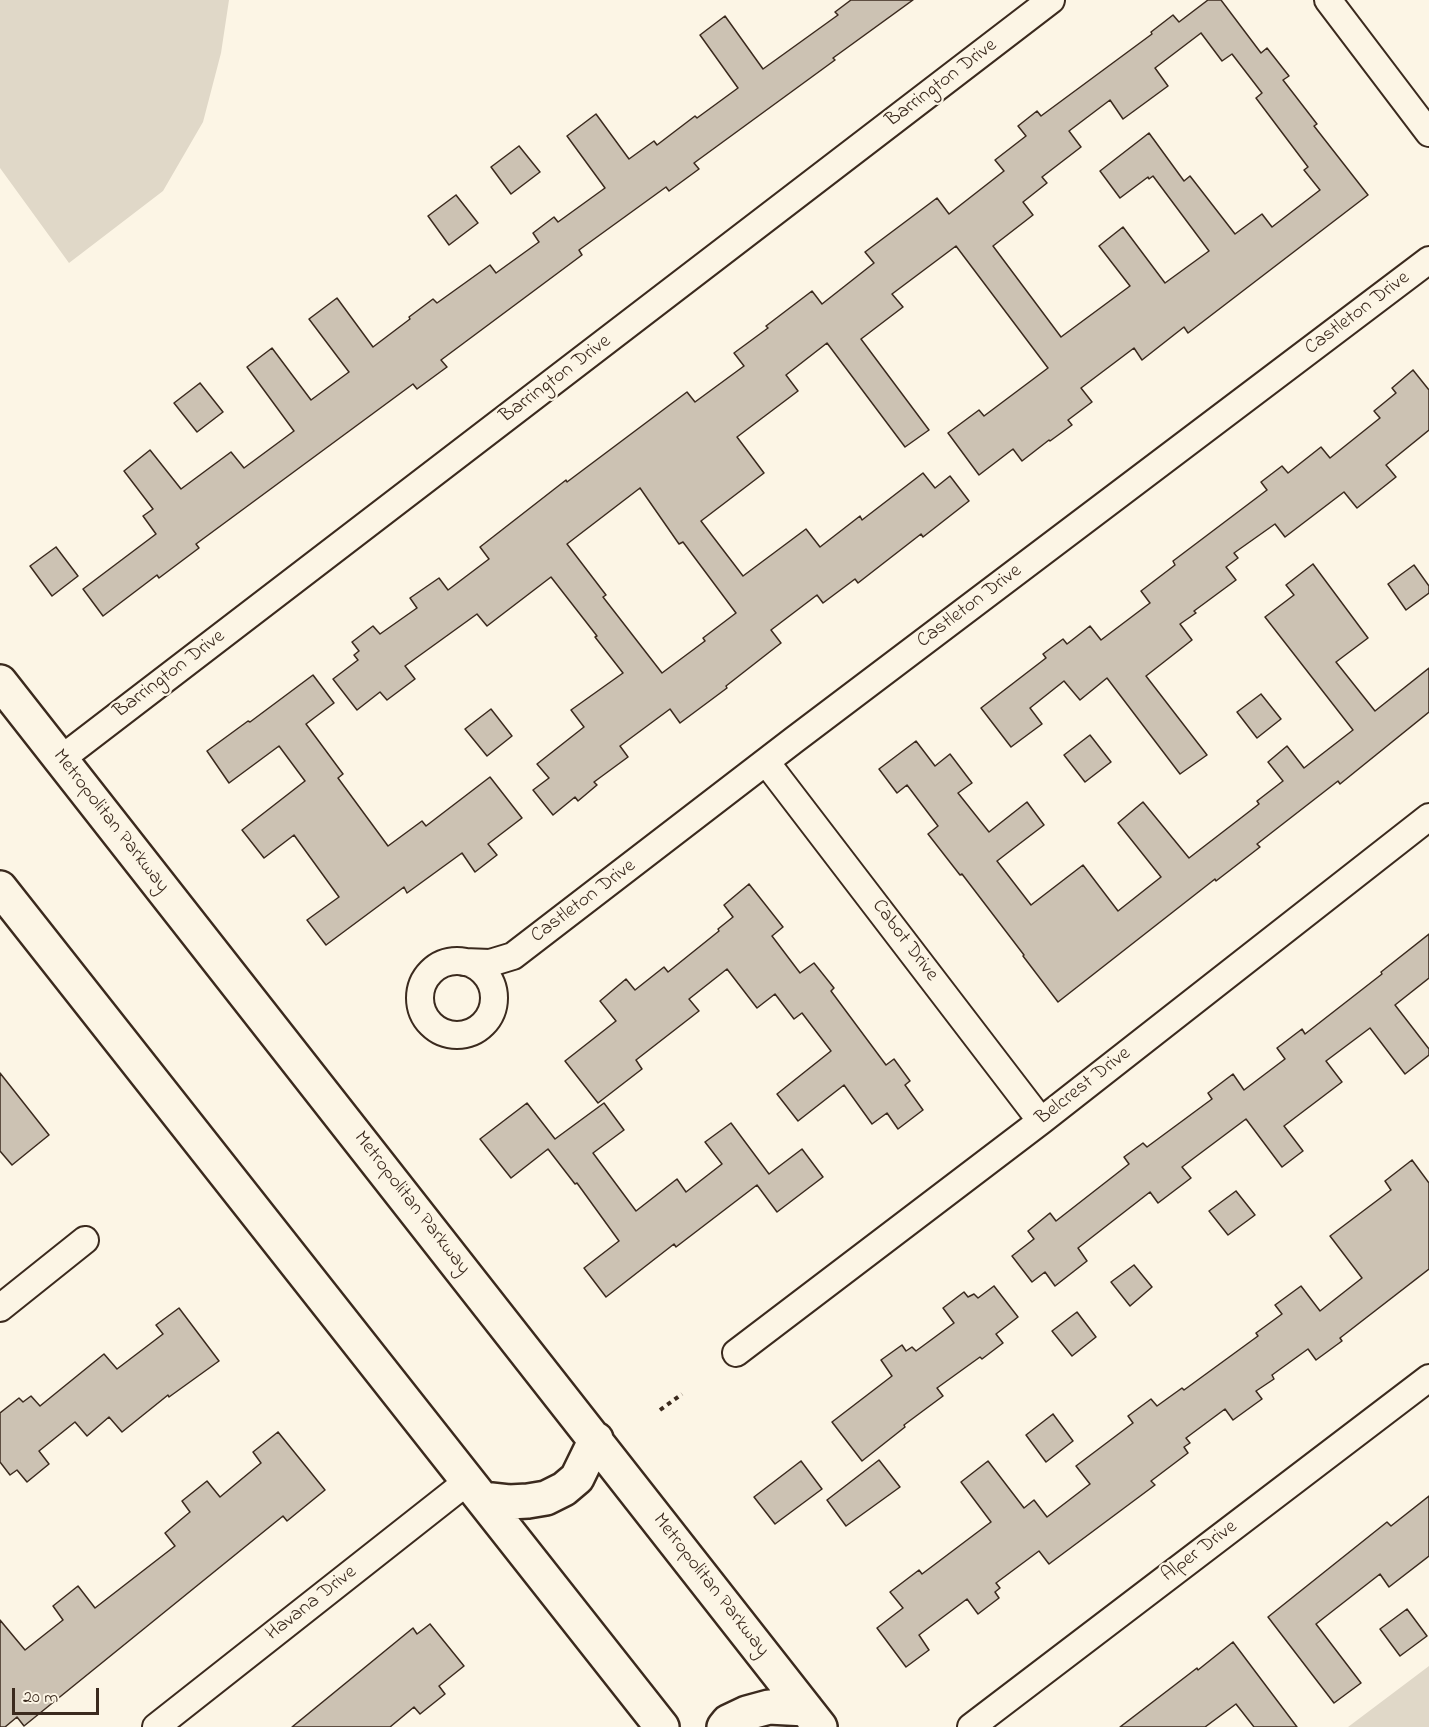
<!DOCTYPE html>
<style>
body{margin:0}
#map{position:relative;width:1429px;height:1727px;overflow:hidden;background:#fcf5e5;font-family:"Indie Flower",sans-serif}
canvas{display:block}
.scale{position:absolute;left:12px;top:1688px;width:87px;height:27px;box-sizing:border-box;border:3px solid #3b2a1e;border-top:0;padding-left:8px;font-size:18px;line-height:21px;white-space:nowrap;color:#3b2a1e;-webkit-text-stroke:4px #fcf5e5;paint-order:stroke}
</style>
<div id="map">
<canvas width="1429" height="1727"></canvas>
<div class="scale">20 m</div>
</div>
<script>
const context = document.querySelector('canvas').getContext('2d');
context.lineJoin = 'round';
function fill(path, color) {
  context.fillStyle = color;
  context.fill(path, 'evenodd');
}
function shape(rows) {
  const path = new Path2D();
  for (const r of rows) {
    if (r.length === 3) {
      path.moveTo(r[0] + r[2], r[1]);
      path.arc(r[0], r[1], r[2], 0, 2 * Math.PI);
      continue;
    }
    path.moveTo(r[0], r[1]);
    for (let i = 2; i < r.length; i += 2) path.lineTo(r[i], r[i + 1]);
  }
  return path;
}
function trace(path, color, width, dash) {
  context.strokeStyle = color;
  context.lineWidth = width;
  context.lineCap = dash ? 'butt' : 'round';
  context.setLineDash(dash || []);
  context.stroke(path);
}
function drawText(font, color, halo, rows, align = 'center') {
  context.font = font + ' "Indie Flower",sans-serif';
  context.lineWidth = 4.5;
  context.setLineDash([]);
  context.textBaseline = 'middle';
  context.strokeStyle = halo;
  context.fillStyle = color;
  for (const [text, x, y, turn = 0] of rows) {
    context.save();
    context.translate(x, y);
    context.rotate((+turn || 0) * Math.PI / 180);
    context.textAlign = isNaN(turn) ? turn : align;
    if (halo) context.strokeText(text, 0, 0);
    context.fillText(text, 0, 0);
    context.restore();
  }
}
const green = shape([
 [0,0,229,0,221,53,203,122,163,191,69,263,0,168],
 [1429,1666,1429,1727,1348,1727]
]);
const building = shape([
 [851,0,913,0,833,58,835,60,694,163,699,169,669,191,666,187,579,250,582,255,441,360,447,367,417,389,413,384,196,544,199,548,159,578,157,575,103,616,83,589,156,534,143,516,153,509,124,471,150,450,181,489,231,452,244,468,294,431,247,367,272,348,311,400,349,372,309,319,337,298,373,347,410,319,409,317,433,299,437,303,490,265,496,273,539,242,533,233,554,217,558,222,605,188,567,136,596,114,629,159,654,141,657,145,695,116,697,118,738,88,700,35,725,16,763,69,838,15,835,12,851,0],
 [1208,0,1221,0,1261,53,1267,48,1289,76,1283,80,1317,124,1314,126,1368,195,1188,333,1184,327,1142,360,1134,348,1081,388,1092,402,1068,420,1072,425,1050,441,1049,440,1022,461,1013,449,979,475,948,433,979,410,984,416,1048,368,956,246,892,294,903,307,861,339,929,430,905,447,827,343,786,375,798,391,737,437,764,473,701,521,743,576,806,529,820,547,860,516,862,520,923,473,935,488,950,476,969,501,923,537,921,534,858,583,855,579,823,603,817,595,771,630,781,643,726,686,727,688,680,723,670,709,620,746,628,757,594,782,597,785,578,801,575,797,553,815,533,790,549,778,537,764,584,727,571,710,623,673,595,637,597,636,551,577,487,626,477,614,405,666,415,679,387,700,380,692,357,710,333,679,358,660,354,655,359,651,352,642,373,626,380,634,417,608,410,598,439,578,448,590,489,559,480,547,566,480,567,482,687,392,695,402,744,366,734,353,768,328,766,326,812,291,822,304,874,263,865,252,937,198,949,214,1004,171,995,160,1026,136,1018,126,1037,111,1041,116,1152,34,1151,32,1173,15,1179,22,1208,0],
 [1201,33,1222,61,1232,54,1262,93,1256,98,1308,167,1304,170,1320,190,1272,227,1262,214,1235,234,1190,176,1184,181,1149,133,1100,171,1120,198,1148,177,1149,179,1153,176,1209,251,1165,283,1123,227,1099,246,1130,286,1061,337,993,246,1033,215,1023,202,1047,183,1042,177,1081,147,1069,131,1110,100,1123,119,1168,86,1155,68,1201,33],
 [640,488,679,544,683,542,736,613,703,638,705,641,662,673,603,597,606,595,567,544,640,488],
 [519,146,540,172,511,194,491,167,519,146],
 [456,195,478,223,449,245,428,216,456,195],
 [1413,370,1429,390,1429,430,1386,465,1396,477,1357,508,1344,492,1285,537,1275,524,1234,553,1238,558,1226,567,1236,580,1194,611,1196,613,1180,624,1192,640,1146,676,1207,755,1180,774,1107,678,1080,700,1064,681,1030,708,1042,724,1011,747,981,708,1046,658,1043,654,1063,639,1067,644,1090,626,1101,640,1150,603,1141,591,1175,565,1173,561,1267,490,1261,482,1282,466,1288,473,1321,447,1330,458,1380,418,1374,411,1396,393,1392,388,1413,370],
 [200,383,223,412,197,432,174,403,200,383],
 [56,547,78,576,52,596,30,566,56,547],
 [1313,564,1368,638,1336,662,1375,711,1429,668,1429,712,1340,784,1338,781,1257,844,1260,847,1216,881,1215,879,1058,1002,1023,956,1024,955,962,874,960,875,928,834,938,826,907,785,897,793,879,769,916,741,935,766,950,754,972,783,958,793,989,832,1027,802,1044,825,997,861,1031,905,1083,865,1118,911,1161,877,1118,823,1143,802,1189,858,1259,804,1257,801,1283,781,1268,762,1287,746,1304,768,1353,730,1265,617,1294,595,1286,585,1313,564],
 [1414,565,1429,586,1429,593,1406,610,1388,584,1414,565],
 [313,675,334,703,306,724,343,774,338,778,388,846,422,821,426,826,490,777,522,818,488,844,497,855,475,872,462,853,407,893,404,887,326,945,307,920,339,897,294,835,264,858,242,830,305,781,279,746,229,783,207,751,248,721,250,722,313,675],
 [1261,694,1281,719,1257,738,1237,712,1261,694],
 [491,709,512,736,487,756,465,729,491,709],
 [1090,735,1111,762,1085,782,1064,755,1090,735],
 [749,884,783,927,772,936,800,973,814,963,834,988,831,991,886,1065,894,1059,910,1081,905,1085,923,1110,898,1129,887,1113,872,1124,844,1085,798,1121,777,1094,831,1051,802,1013,794,1019,775,994,757,1008,727,969,689,999,699,1011,636,1060,642,1069,598,1103,565,1061,616,1021,600,1001,626,979,635,990,664,967,668,972,719,931,718,929,733,917,724,905,749,884],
 [1429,934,1429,978,1395,1005,1429,1049,1429,1055,1405,1074,1370,1028,1326,1061,1342,1082,1284,1126,1303,1151,1282,1167,1246,1119,1182,1167,1191,1178,1158,1203,1150,1192,1078,1248,1087,1261,1055,1286,1045,1272,1032,1282,1012,1256,1034,1239,1028,1231,1050,1213,1056,1221,1129,1164,1124,1157,1143,1143,1147,1147,1212,1099,1208,1093,1233,1074,1244,1090,1285,1059,1277,1048,1302,1029,1305,1034,1382,974,1381,972,1429,934],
 [0,1073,49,1135,12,1165,0,1151,0,1073],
 [527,1103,555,1139,604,1103,624,1130,593,1153,636,1211,677,1179,686,1192,722,1164,705,1142,731,1123,769,1174,802,1149,823,1177,777,1212,757,1185,676,1247,674,1244,606,1297,584,1268,619,1241,577,1183,575,1184,548,1149,511,1178,480,1139,527,1103],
 [1412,1160,1429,1183,1429,1269,1340,1338,1342,1341,1316,1360,1308,1349,1272,1375,1274,1379,1256,1391,1262,1399,1233,1420,1225,1409,1186,1438,1190,1443,1184,1447,1188,1453,1151,1481,1155,1485,1049,1564,1039,1551,996,1583,1000,1588,995,1592,999,1598,978,1614,967,1599,919,1635,929,1650,906,1667,877,1628,903,1608,890,1592,919,1570,922,1574,991,1522,961,1482,988,1461,1024,1508,1034,1500,1047,1517,1090,1484,1076,1466,1133,1423,1128,1416,1151,1399,1157,1406,1182,1388,1184,1390,1258,1336,1256,1333,1282,1314,1275,1305,1301,1286,1320,1311,1362,1278,1330,1236,1391,1190,1385,1181,1412,1160],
 [1236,1191,1255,1215,1228,1235,1209,1211,1236,1191],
 [1134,1265,1152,1287,1130,1306,1111,1282,1134,1265],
 [994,1286,1018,1317,996,1334,1003,1343,982,1359,980,1357,937,1388,943,1396,904,1425,905,1427,862,1461,832,1422,892,1376,881,1360,902,1345,906,1351,912,1347,916,1351,954,1323,943,1308,964,1292,968,1297,974,1294,978,1298,994,1286],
 [179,1308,219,1361,169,1397,168,1395,122,1432,109,1417,87,1436,75,1422,39,1451,49,1464,27,1482,17,1470,10,1475,0,1462,0,1413,19,1398,23,1402,31,1396,40,1406,104,1354,117,1369,163,1334,156,1325,179,1308],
 [1077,1312,1096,1337,1072,1356,1052,1331,1077,1312],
 [1053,1414,1073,1441,1046,1462,1026,1435,1053,1414],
 [278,1432,325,1490,287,1521,283,1516,24,1726,17,1717,5,1727,0,1727,0,1620,25,1650,63,1620,53,1606,78,1586,95,1608,175,1546,165,1533,190,1512,182,1501,207,1481,220,1497,261,1463,253,1452,278,1432],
 [879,1460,900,1487,846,1526,827,1500,879,1460],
 [801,1461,822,1489,775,1524,754,1497,801,1461],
 [1429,1496,1429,1556,1389,1587,1380,1574,1316,1624,1361,1683,1334,1703,1268,1617,1387,1522,1391,1526,1429,1496],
 [1407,1609,1427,1636,1400,1656,1380,1629,1407,1609],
 [430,1624,464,1666,439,1686,445,1694,420,1714,414,1707,390,1727,292,1727,413,1628,417,1634,430,1624],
 [1233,1642,1297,1727,1254,1727,1236,1704,1205,1727,1120,1727,1197,1668,1198,1670,1233,1642]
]);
const path = shape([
 [660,1410,682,1394]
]);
const minor = shape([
 [1328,0,1429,133],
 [61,759,1051,0],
 [766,762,1041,1121],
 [457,998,37],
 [464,962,490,963,513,956,794,740,1429,260],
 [0,1308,85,1240],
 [736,1353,1041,1121,1429,817],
 [156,1727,468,1481],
 [971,1727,1429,1378]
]);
const primary = shape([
 [0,682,820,1727],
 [0,888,662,1727],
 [482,1499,509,1502,528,1501,546,1498,564,1489,577,1478,596,1439],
 [724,1727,728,1722,747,1713,769,1707,806,1709]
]);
const streetNames = [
 ["Barrington Drive",942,84,-37],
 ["Castleton Drive",1358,314,-37],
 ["Barrington Drive",556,380,-37],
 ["Castleton Drive",970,607,-37],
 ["Barrington Drive",170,675,-37],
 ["Metropolitan Parkway",110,822,52],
 ["Castleton Drive",584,902,-37],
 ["Cabot Drive",904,941,53],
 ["Belcrest Drive",1084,1087,-38],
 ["Metropolitan Parkway",411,1204,52],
 ["Alper Drive",1200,1552,-37],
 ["Metropolitan Parkway",710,1586,52],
 ["Havana Drive",312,1604,-38]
];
fill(green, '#e0d8c8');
fill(building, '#ccc2b3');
trace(building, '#3b2a1e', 1.5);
trace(minor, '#3b2a1e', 30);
trace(primary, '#3b2a1e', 38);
trace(path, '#3b2a1e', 4, [4.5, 4.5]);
trace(minor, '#fcf5e5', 26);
trace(primary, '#fcf5e5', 33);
drawText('20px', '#3b2a1e', '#fcf5e5', streetNames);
</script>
